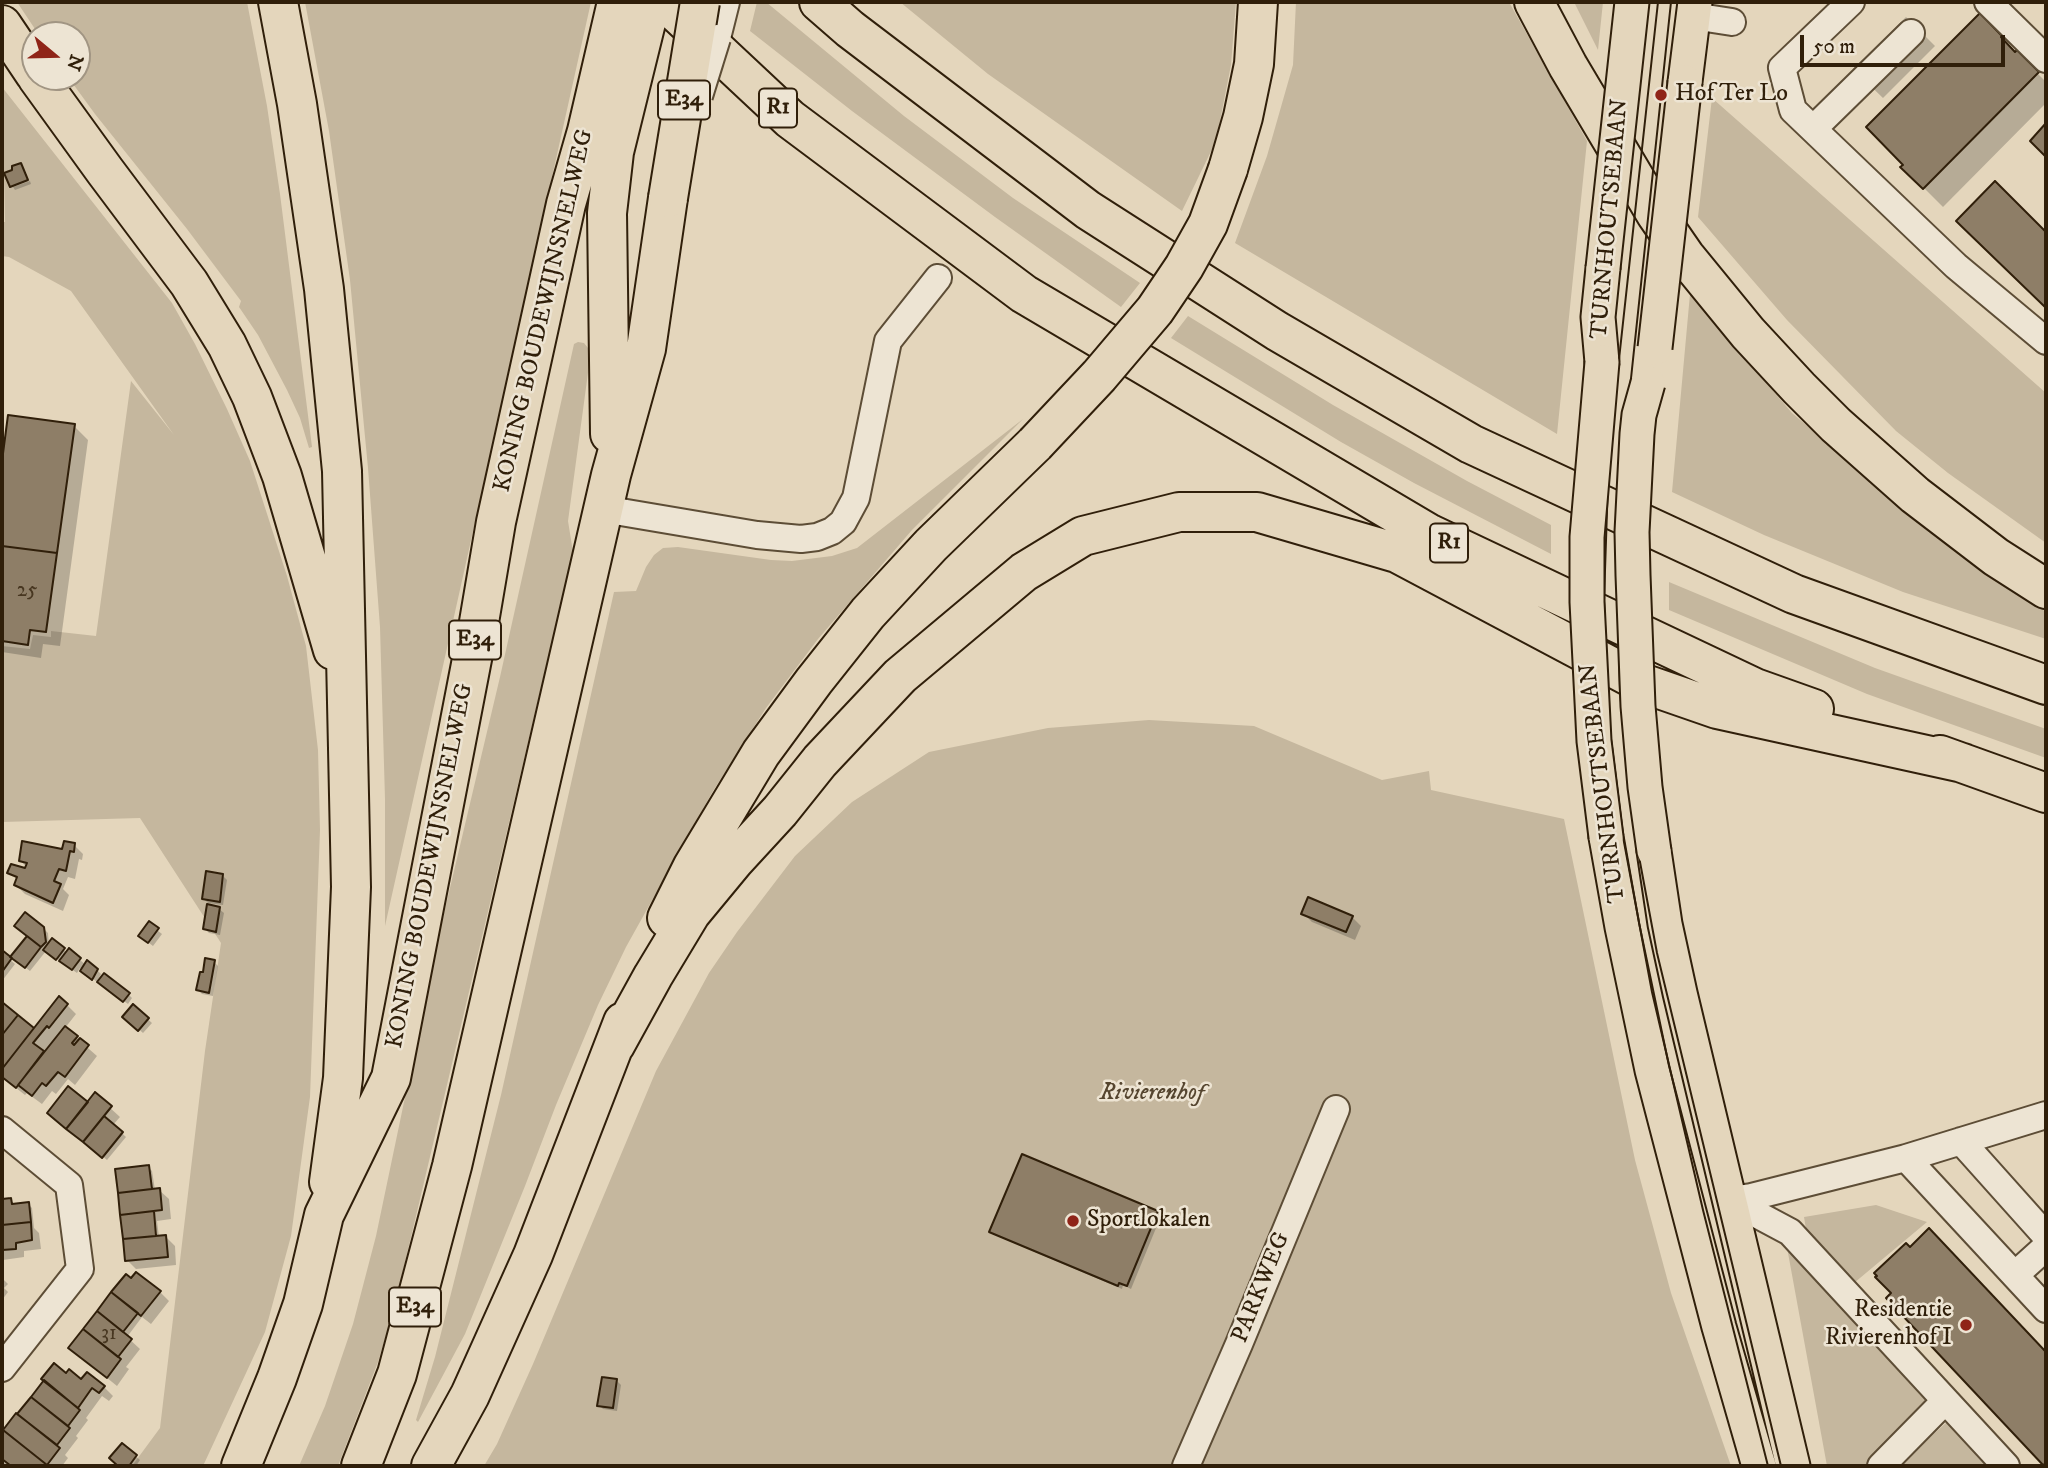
<!DOCTYPE html>
<style>
body{margin:0}
#map{position:relative;width:2048px;height:1468px;overflow:hidden;background:#e4d6bc;font-family:"IM FELL DW Pica",serif}
canvas{display:block}
.frame{position:absolute;inset:0;border:4px solid #301f0a;pointer-events:none}
.north{position:absolute;left:21px;top:21px;width:70px;height:70px;box-sizing:border-box;background:#ede4d3;border:2px solid #a19583;border-radius:50%;rotate:109deg;font-size:19px;font-weight:700;line-height:28px;text-align:center;color:#301f0a}
.north::after{content:'';display:block;margin:auto;width:24px;height:32px;background:#8f2418;clip-path:polygon(50% 0,100% 100%,50% 72%,0 100%)}
.scale{position:absolute;left:1800px;top:35px;width:205px;height:32px;box-sizing:border-box;border:4px solid #301f0a;border-top:0;padding-left:9px;font-size:21px;line-height:24px;white-space:nowrap;color:#301f0a;-webkit-text-stroke:5px #ede4d3;paint-order:stroke}
</style>
<div id="map">
<canvas width="2048" height="1468"></canvas>
<div class="frame"></div>
<div class="north">N</div>
<div class="scale">50 m</div>
</div>
<script>
const context = document.querySelector('canvas').getContext('2d');
context.lineJoin = 'round';
function fill(path, color) {
  context.fillStyle = color;
  context.fill(path, 'evenodd');
}
function shape(rows) {
  const path = new Path2D();
  for (const r of rows) {
    path.moveTo(r[0], r[1]);
    for (let i = 2; i < r.length; i += 2) path.lineTo(r[i], r[i + 1]);
  }
  return path;
}
function trace(path, color, width, dash) {
  context.strokeStyle = color;
  context.lineWidth = width;
  context.lineCap = dash ? 'butt' : 'round';
  context.setLineDash(dash || []);
  context.stroke(path);
}
function drawText(font, color, halo, rows, align = 'center') {
  context.font = font + ' "IM FELL DW Pica",serif';
  context.lineWidth = 5;
  context.setLineDash([]);
  context.textBaseline = 'middle';
  context.strokeStyle = halo;
  context.fillStyle = color;
  for (const [text, x, y, turn = 0] of rows) {
    context.save();
    context.translate(x, y);
    context.rotate((+turn || 0) * Math.PI / 180);
    context.textAlign = isNaN(turn) ? turn : align;
    if (halo) context.strokeText(text, 0, 0);
    context.fillText(text, 0, 0);
    context.restore();
  }
}
const green = shape([
 [17,2,247,2,267,106,280,194,312,447,309,448,300,418,287,390,258,335,239,307,241,301,187,229,95,114,68,77,77,77,77,35,39,35],
 [305,2,591,2,385,926,385,799,380,627,368,468,350,280,329,131],
 [757,2,766,2,904,116,1013,198,1140,283,1121,307,995,217,852,111,750,31],
 [900,2,1236,2,1231,65,1216,141,1182,211,988,74],
 [1296,2,1509,2,1587,141,1557,434,1235,243,1267,156,1293,65],
 [1574,2,1603,2,1598,50],
 [2,87,172,303,195,344,227,409,250,461,287,576,306,646,318,750,320,830,310,1097,291,1236,265,1332,203,1466,132,1466,160,1428,205,1051,221,943,140,818,2,822,2,646,30,649,33,635,51,637,51,631,96,636,131,381,174,435,71,291,9,257,2,256,2,222,5,222],
 [1712,98,2046,393,2046,543,1948,473,1896,431,1787,320,1698,217],
 [1690,294,1792,413,1958,554,2046,612,2046,639,1903,592,1764,535,1672,492],
 [1188,316,1333,405,1467,481,1551,525,1551,554,1414,483,1341,442,1171,338],
 [578,342,584,343,588,348,590,358,568,521,573,552,394,1309,378,1362,338,1466,299,1466,325,1406,353,1324,376,1236,440,930,500,677,574,344],
 [1023,419,912,530,818,639,766,708,713,791,626,947,598,1005,556,1105,525,1186,465,1334,418,1422,416,1420,435,1357,501,1095,614,592,636,591,646,567,654,555,663,548,678,547,771,560,792,561,832,556,857,548],
 [1669,582,1875,668,2046,729,2046,758,1867,694,1669,610],
 [1149,720,1254,726,1382,780,1429,771,1431,790,1564,819,1635,1160,1671,1293,1731,1466,484,1466,497,1444,533,1364,656,1071,709,973,737,932,795,856,852,802,929,752,1048,728],
 [1876,1205,1927,1222,1854,1283,1807,1235,1804,1217],
 [1786,1242,1929,1400,1865,1466,1827,1466],
 [1947,1422,1993,1466,1898,1466]
]);
const shadow = shape([
 [1980,16,2046,82,2046,103,1943,207,1903,167],
 [1906,17,1935,46,1883,98,1853,69],
 [30,181,31,184,15,190,13,187],
 [9,417,74,426,88,440,60,646,43,644,41,658,2,652,2,474],
 [74,845,83,854,82,860,79,859,75,879,68,877,63,889,69,895,63,911,25,894,16,885,18,880,9,872,26,871,27,868,21,861,63,851],
 [223,876,227,880,223,905,208,903,204,899],
 [219,909,224,913,220,935,209,933,205,929],
 [1303,913,1352,917,1361,926,1355,940,1312,922],
 [149,924,162,934,153,946,145,940],
 [43,928,48,933,49,945,52,941,68,953,69,951,86,965,97,970,101,974,97,982,80,968,77,973,46,951,30,971,17,961],
 [2,953,15,964,2,981],
 [214,962,218,966,213,996,202,994,198,990,205,974],
 [103,986,128,994,132,998,128,1004],
 [2,1004,35,1030,67,1005,76,1014,65,1028,97,1056,75,1085,68,1079,56,1094,52,1091,42,1104,27,1093,25,1095,2,1077],
 [133,1006,152,1023,143,1033,125,1017],
 [96,1095,120,1117,113,1125,126,1137,107,1160,78,1135,88,1105],
 [148,1167,152,1171,155,1190,159,1190,169,1199,171,1219,157,1221,159,1237,166,1237,175,1246,176,1265,136,1269,127,1260,117,1170],
 [10,1200,14,1204,28,1204,32,1208,34,1228,39,1233,41,1249,24,1251,24,1257,3,1260,2,1201],
 [1157,1212,1161,1216,1131,1289,1123,1285,1122,1289,995,1235,991,1231],
 [1929,1230,2046,1352,2046,1466,1888,1298,1893,1293,1910,1249],
 [2,1278,8,1284,4,1288,8,1292,2,1300],
 [160,1292,169,1301,151,1324,142,1317,127,1337,140,1349,126,1367,129,1369,117,1386,70,1348],
 [66,1375,104,1387,113,1396,109,1401,102,1396,86,1418,88,1420,76,1436,78,1438,65,1455,68,1458,62,1466,2,1466,2,1435,46,1381],
 [617,1381,621,1385,617,1411,603,1409,599,1405],
 [122,1445,140,1460,136,1466,120,1466,111,1458]
]);
const building = shape([
 [1980,13,2002,36,2001,37,2015,52,2017,50,2039,72,1923,189,1900,167,1903,165,1866,127,1980,13],
 [2046,123,2046,157,2030,141,2046,123],
 [21,163,28,180,10,187,4,173,12,170,12,166,21,163],
 [1995,181,2046,232,2046,308,1956,221,1995,181],
 [8,415,75,424,57,553,2,546,2,461,8,415],
 [2,546,57,553,46,632,30,630,28,645,2,641,2,546],
 [22,841,62,849,64,841,75,843,74,852,70,851,66,871,59,869,54,881,61,884,53,903,14,885,17,877,7,873,11,864,25,868,27,863,19,861,22,841],
 [206,871,223,874,220,902,202,899,206,871],
 [1308,897,1353,916,1346,932,1301,914,1308,897],
 [207,904,220,907,216,932,203,929,207,904],
 [25,912,44,927,46,942,41,947,14,926,25,912],
 [149,921,159,928,148,943,138,936,149,921],
 [27,936,41,947,25,968,10,957,27,936],
 [52,938,65,948,56,960,43,950,52,938],
 [69,948,81,958,72,970,59,961,69,948],
 [2,950,12,958,2,972,2,950],
 [205,958,215,960,209,993,196,990,200,972,203,972,205,958],
 [87,960,98,969,92,980,80,971,87,960],
 [104,973,130,993,123,1002,97,982,104,973],
 [59,996,68,1004,49,1028,47,1026,33,1043,44,1051,16,1088,2,1077,2,1069,59,996],
 [2,1002,18,1015,2,1035,2,1002],
 [133,1004,149,1018,138,1031,122,1017,133,1004],
 [18,1015,34,1028,2,1069,2,1035,18,1015],
 [65,1026,78,1036,72,1043,74,1045,80,1038,89,1045,65,1077,58,1072,46,1086,42,1083,32,1096,18,1085,65,1026],
 [68,1086,88,1102,66,1129,47,1113,68,1086],
 [95,1092,112,1106,83,1142,66,1129,95,1092],
 [104,1116,123,1132,102,1158,83,1142,104,1116],
 [1022,1154,1158,1211,1127,1286,1119,1283,1118,1286,989,1232,1022,1154],
 [149,1165,152,1189,118,1193,115,1169,149,1165],
 [160,1188,162,1210,120,1215,118,1193,160,1188],
 [11,1198,12,1204,29,1202,31,1222,2,1225,2,1199,11,1198],
 [154,1211,156,1236,123,1239,120,1215,154,1211],
 [31,1222,32,1240,16,1243,16,1249,2,1250,2,1225,31,1222],
 [1929,1228,2046,1352,2046,1463,2043,1465,1886,1298,1891,1293,1875,1277,1877,1276,1874,1273,1906,1243,1910,1247,1929,1228],
 [166,1235,168,1257,125,1261,123,1239,166,1235],
 [136,1272,161,1291,141,1316,111,1292,126,1274,131,1278,136,1272],
 [111,1292,138,1313,123,1332,97,1311,111,1292],
 [97,1311,132,1339,118,1357,83,1329,97,1311],
 [83,1329,121,1359,107,1378,68,1348,83,1329],
 [54,1363,66,1373,69,1369,81,1379,87,1372,105,1386,99,1393,92,1388,78,1408,41,1379,54,1363],
 [602,1377,617,1379,613,1408,597,1406,602,1377],
 [44,1380,80,1410,68,1426,31,1397,44,1380],
 [31,1397,70,1428,57,1445,17,1414,31,1397],
 [16,1413,60,1448,47,1465,3,1430,16,1413],
 [3,1430,47,1465,48,1466,11,1466,2,1459,3,1430],
 [122,1443,137,1455,129,1466,118,1466,109,1458,122,1443]
]);
const minor = shape([
 [1851,2,1782,68,1793,110,1956,266,2046,341],
 [1988,2,2046,59],
 [1693,16,1732,22],
 [717,38,726,2],
 [1813,129,1911,33],
 [603,509,757,535,801,539,817,537,832,531,843,522,856,498,888,341,938,278],
 [2,1130,69,1185,80,1269,2,1368],
 [1961,1141,2046,1236],
 [1906,1158,2046,1115],
 [1730,1200,1751,1197,1906,1158,2046,1309],
 [1730,1200,1790,1232,2006,1466],
 [2015,1275,2046,1247],
 [1186,1466,1239,1344,1336,1109],
 [1881,1466,1945,1401]
]);
const major = shape([
 [1685,82,1695,2],
 [1602,362,1598,317,1603,268],
 [1606,837,1622,927,1652,1070,1719,1327,1759,1466],
 [1654,851,1665,924,1680,993,1793,1466]
]);
const highway = shape([
 [278,2,297,104,324,289,342,471,351,887,343,1078,329,1182],
 [665,2,790,119,1024,294,1430,534,1755,688,1814,709],
 [819,2,850,29,1088,210,1277,331,1471,444,1794,594,2046,685],
 [1534,2,1568,66,1656,214,1685,256,1748,333,1799,388,1836,425,1915,495,1996,557,2046,589],
 [2,25,35,74],
 [37,77,105,171,189,283,227,345,252,397,282,476,333,650],
 [1228,169,1243,117,1254,64,1258,2],
 [610,434,607,213,614,152,651,2],
 [1940,755,2046,793],
 [667,918,693,866,761,753,814,681,868,613,931,545,1035,444],
 [615,1045,653,976,691,913,734,861,780,811,820,761,900,676,1024,572,1083,536,1179,512,1257,512,1397,553,1642,683,1717,709,1963,763],
 [241,1466,277,1378,303,1304,324,1215,391,1078,478,628,496,522,566,204,587,131,617,2],
 [361,1466,397,1374,452,1166,611,475,646,349,668,198],
 [431,1466,470,1395,533,1255,623,1022]
]);
const tram = shape([
 [1658,2,1609,451,1604,600,1609,723,1624,842,1652,992,1703,1210,1768,1466],
 [1671,2,1622,463,1617,572,1620,691,1627,770,1637,846,1657,953,1781,1466]
]);
const minorBridge = shape([
 [699,96,717,38]
]);
const majorBridge = shape([
 [1603,268,1632,2],
 [1655,348,1685,82],
 [1602,362,1587,537,1587,602,1594,741,1606,837],
 [1648,383,1639,415,1637,434,1632,532,1633,575,1638,706,1645,787,1654,851]
]);
const highwayBridge = shape([
 [668,198,700,2],
 [1035,444,1099,376,1155,310,1184,267,1208,224,1228,169]
]);
const markers = [
 [1661,95,7,"#8f2418"],
 [1073,1221,7,"#8f2418"],
 [1966,1325,7,"#8f2418"]
];
const numberNames = [
 ["25",27,592],
 ["31",109,1335]
];
const shields = [
 [684,100,52],
 [778,108,38],
 [1449,543,38],
 [475,640,52],
 [415,1307,52]
];
const shieldNames = [
 ["E34",684,100],
 ["R1",778,108],
 ["R1",1449,543],
 ["E34",475,640],
 ["E34",415,1307]
];
const poiNames = [
 ["Hof Ter Lo",1675,95],
 ["Sportlokalen",1087,1221],
 ["Residentie",1952,1311,"right"],
 ["Rivierenhof I",1952,1339,"right"]
];
const streetNames = [
 ["TURNHOUTSEBAAN",1611,219,-85],
 ["KONING BOUDEWIJNSNELWEG",545,311,-77],
 ["TURNHOUTSEBAAN",1604,783,-97],
 ["KONING BOUDEWIJNSNELWEG",431,866,-79],
 ["PARKWEG",1262,1288,-68]
];
const parkNames = [
 ["Rivierenhof",1152,1094]
];
fill(green, '#c5b79e');
fill(shadow, '#0003');
fill(building, '#8e7e67');
trace(building, '#301f0a', 2);
trace(minor, '#5d4d36', 30);
trace(major, '#301f0a', 37);
trace(highway, '#301f0a', 42);
trace(minor, '#ede4d3', 26);
trace(major, '#e4d6bc', 33);
trace(highway, '#e4d6bc', 38);
trace(tram, '#301f0a', 2);
trace(minorBridge, '#5d4d36', 30, []);
trace(majorBridge, '#301f0a', 37, []);
trace(highwayBridge, '#301f0a', 42, []);
trace(minorBridge, '#ede4d3', 26);
trace(majorBridge, '#e4d6bc', 33);
trace(highwayBridge, '#e4d6bc', 38);
for (const [x, y, r, color] of markers) {
  const dot = new Path2D();
  dot.arc(x, y, r, 0, 2 * Math.PI);
  context.fillStyle = color;
  context.fill(dot);
  trace(dot, '#ede4d3', 2.5);
}
drawText('21px', '#483721', null, numberNames);
for (const [x, y, w] of shields) {
  const box = new Path2D();
  box.roundRect(x - w / 2, y - 19.5, w, 39, 5);
  context.fillStyle = '#ede4d3';
  context.fill(box);
  trace(box, '#301f0a', 2);
}
drawText('bold 23px', '#301f0a', null, shieldNames);
drawText('24px', '#301f0a', '#ede4d3', poiNames, 'left');
drawText('24px', '#301f0a', '#ede4d3', streetNames);
drawText('italic 24px', '#55452f', '#ede4d3', parkNames);
</script>
